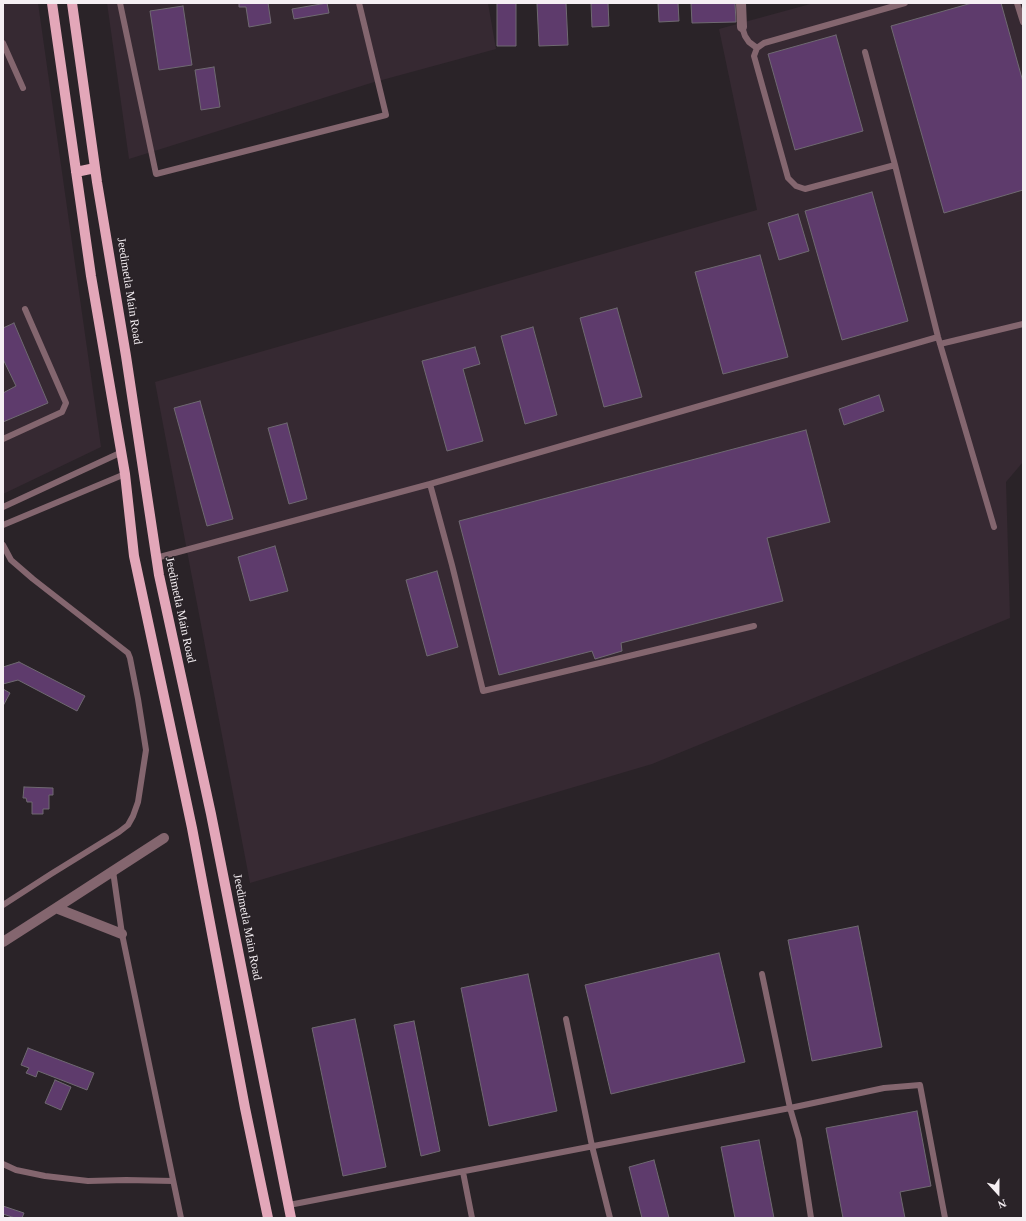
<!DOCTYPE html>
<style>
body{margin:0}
#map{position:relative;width:1026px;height:1221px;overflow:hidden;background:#2a2328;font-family:"Times New Roman",serif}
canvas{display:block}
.frame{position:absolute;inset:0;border:4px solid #f5eff3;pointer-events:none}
.north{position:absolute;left:978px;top:1173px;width:40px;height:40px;-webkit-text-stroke:3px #2a2328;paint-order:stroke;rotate:159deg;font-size:11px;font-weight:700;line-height:16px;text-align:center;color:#f5eff3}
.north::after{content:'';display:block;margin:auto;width:14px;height:18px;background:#f5eff3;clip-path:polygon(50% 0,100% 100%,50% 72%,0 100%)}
</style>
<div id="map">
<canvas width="1026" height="1221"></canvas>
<div class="frame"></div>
<div class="north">N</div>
</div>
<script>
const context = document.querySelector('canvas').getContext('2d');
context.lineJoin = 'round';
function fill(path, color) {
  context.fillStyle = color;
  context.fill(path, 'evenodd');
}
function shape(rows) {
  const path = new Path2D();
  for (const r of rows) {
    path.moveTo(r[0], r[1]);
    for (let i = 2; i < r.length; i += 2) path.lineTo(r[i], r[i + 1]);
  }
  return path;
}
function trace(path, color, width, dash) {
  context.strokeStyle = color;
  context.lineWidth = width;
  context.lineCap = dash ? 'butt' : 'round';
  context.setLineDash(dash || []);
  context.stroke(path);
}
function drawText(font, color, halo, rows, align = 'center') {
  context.font = font + ' "Times New Roman",serif';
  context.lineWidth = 3;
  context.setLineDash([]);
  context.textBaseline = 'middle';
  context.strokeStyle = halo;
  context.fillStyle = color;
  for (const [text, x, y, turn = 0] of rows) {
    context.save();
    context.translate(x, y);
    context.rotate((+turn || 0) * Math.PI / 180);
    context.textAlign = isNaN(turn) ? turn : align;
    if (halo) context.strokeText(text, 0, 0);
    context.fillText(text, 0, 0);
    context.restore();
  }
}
const built = shape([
 [3,3,38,3,101,447,3,494],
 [107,3,488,3,496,49,371,83,129,159],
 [814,3,1023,3,1023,462,1006,482,1010,618,652,764,250,883,155,382,757,210,719,29]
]);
const building = shape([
 [239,3,268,3,271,23,249,27,246,7,239,7,239,3],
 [327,3,329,13,294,19,292,9,327,3],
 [497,3,516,3,516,46,497,46,497,3],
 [537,3,566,3,568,45,539,46,537,3],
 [591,3,608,3,609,26,592,27,591,3],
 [658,3,678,3,679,21,659,22,658,3],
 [691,3,735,3,736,22,692,23,691,3],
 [972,3,1001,3,1023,82,1023,190,944,213,891,26,972,3],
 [183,6,192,65,159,70,150,11,183,6],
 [836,35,863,131,795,150,768,54,836,35],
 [214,67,220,107,201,110,195,70,214,67],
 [872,192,908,321,842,340,805,211,872,192],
 [798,214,809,251,779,260,768,223,798,214],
 [760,255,788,357,723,374,695,272,760,255],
 [617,308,642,397,604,407,580,318,617,308],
 [14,323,48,403,3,422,3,393,16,386,3,359,3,328,14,323],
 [533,327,557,415,525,424,501,336,533,327],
 [475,347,480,364,463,369,483,441,447,451,422,361,475,347],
 [879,395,884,411,844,425,839,409,879,395],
 [200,401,233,519,207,526,174,408,200,401],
 [287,423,307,499,289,504,268,428,287,423],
 [806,430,830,522,767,538,783,601,621,643,622,651,595,659,592,651,499,675,459,521,806,430],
 [275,546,288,591,250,601,238,557,275,546],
 [437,571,458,647,427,656,406,580,437,571],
 [19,662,85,696,77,711,18,680,3,684,3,667,19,662],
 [3,689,10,693,3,706,3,689],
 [24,787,53,788,53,795,49,795,49,809,43,809,43,814,32,814,32,802,27,802,26,798,23,798,24,787],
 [858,926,882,1047,812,1061,788,940,858,926],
 [719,953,745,1062,611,1094,585,985,719,953],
 [528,974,557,1111,489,1126,461,988,528,974],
 [355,1019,386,1167,343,1176,312,1028,355,1019],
 [414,1021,440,1151,421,1156,394,1025,414,1021],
 [28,1048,94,1073,87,1090,38,1071,36,1077,26,1073,29,1068,21,1065,28,1048],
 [55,1080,71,1087,61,1110,45,1103,55,1080],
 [917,1111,931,1186,900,1192,905,1218,843,1218,826,1128,917,1111],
 [759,1140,774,1218,735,1218,721,1147,759,1140],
 [654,1160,669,1218,642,1218,629,1167,654,1160],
 [3,1206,24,1213,22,1218,15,1218,3,1214,3,1206]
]);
const service = shape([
 [120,3,156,174,386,115,359,3],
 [1017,3,1023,22],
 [742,27,745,36,749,42,757,48],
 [3,43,23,88],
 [865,52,895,165,938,337,994,527],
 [895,165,805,189,796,186,788,178,754,56,757,48,764,43,905,3],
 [940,344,1023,324],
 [3,439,62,412,66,403,25,309],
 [430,484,452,565,483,691,754,626],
 [3,507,122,452],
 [3,525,125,474],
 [3,545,11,560,33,579,128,653,130,658,138,699,146,750,138,802,133,816,128,825,119,832,51,874,3,905],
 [156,558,430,484,938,337],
 [113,871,122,934,181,1218],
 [762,974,790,1108,799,1139,811,1218],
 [566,1019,592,1146,610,1218],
 [3,1164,16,1170,45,1176,88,1181,126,1180,173,1181],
 [463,1172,472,1218],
 [289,1205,790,1108,884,1088,920,1085,945,1218]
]);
const minor = shape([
 [741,3,742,27],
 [56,908,122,934],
 [3,942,56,908,164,838]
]);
const primary = shape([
 [52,3,91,276,125,474,134,556,192,828,245,1108,268,1218],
 [72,3,97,182,126,356,159,575,211,814,291,1218],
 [76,172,95,168]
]);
const streetNames = [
 ["Jeedimetla Main Road",129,291,81],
 ["Jeedimetla Main Road",180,610,78],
 ["Jeedimetla Main Road",247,927,79]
];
fill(built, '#362932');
fill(building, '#5e3b6c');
trace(building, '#6f6971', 1);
trace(service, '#84666f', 6);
trace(minor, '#84666f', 10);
trace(primary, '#e3a7b9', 10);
drawText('12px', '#f5eff3', '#2a2328', streetNames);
</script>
